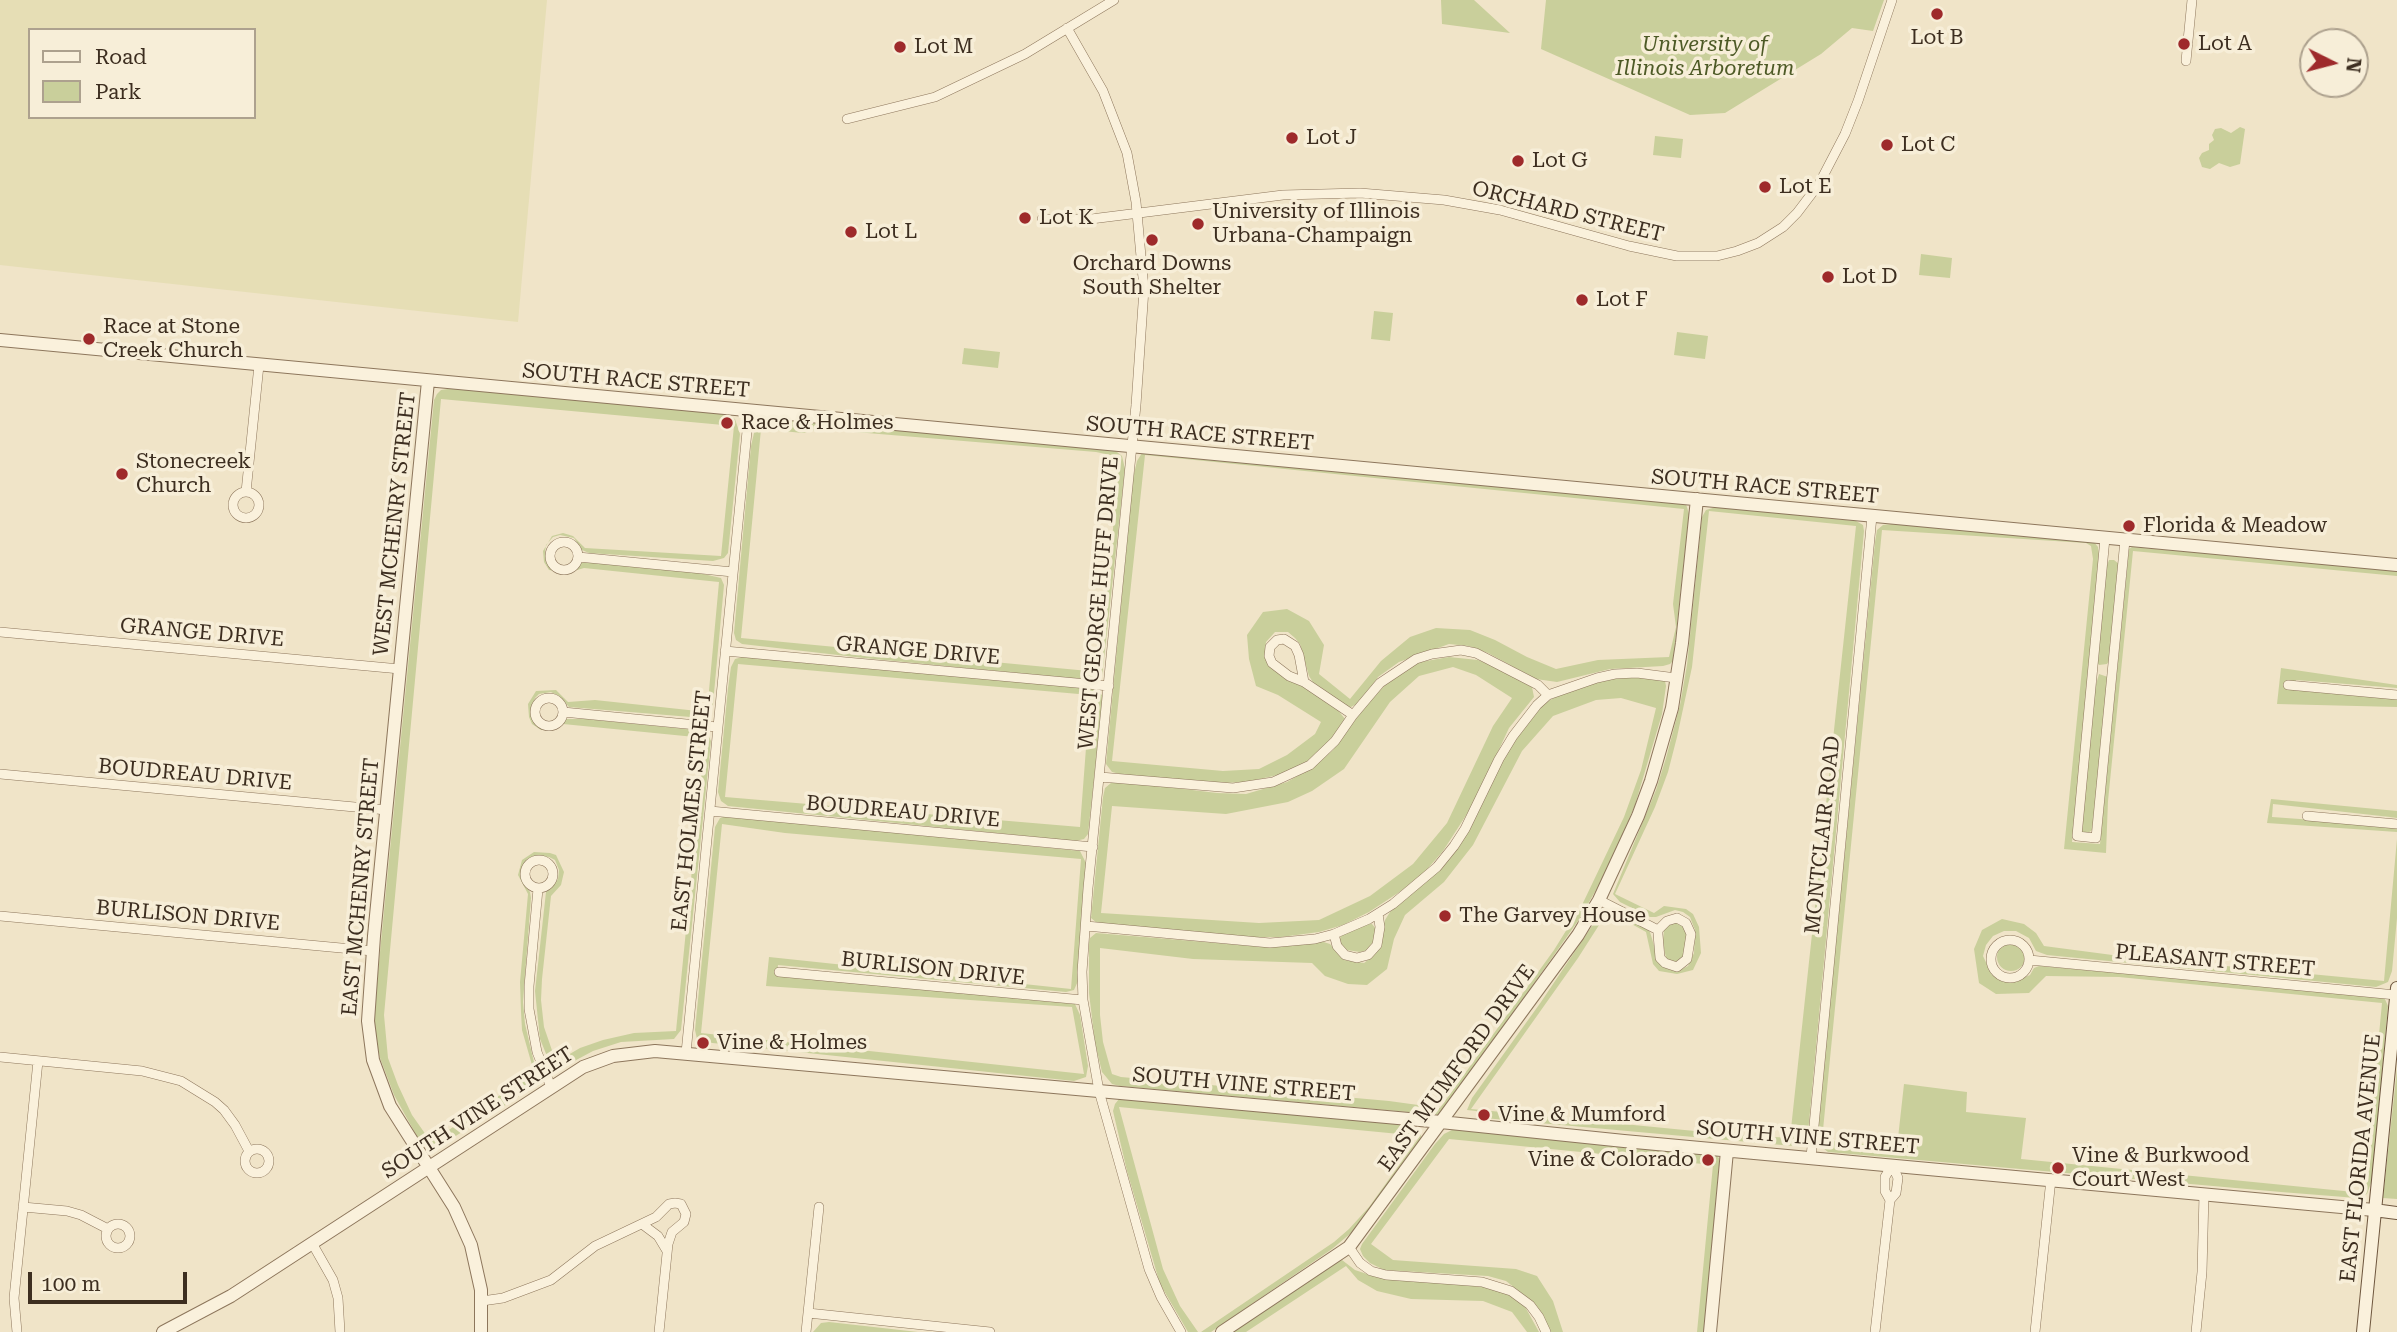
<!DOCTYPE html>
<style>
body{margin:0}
#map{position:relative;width:2397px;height:1332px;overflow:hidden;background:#f0e4c8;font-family:"Roboto Serif",serif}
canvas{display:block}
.legend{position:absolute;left:28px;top:28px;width:228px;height:91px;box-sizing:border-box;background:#f7eed8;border:2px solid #ada18e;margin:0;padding:9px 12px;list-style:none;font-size:21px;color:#3d2e20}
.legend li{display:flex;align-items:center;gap:14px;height:35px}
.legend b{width:35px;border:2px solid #ada18e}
.north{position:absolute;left:2299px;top:28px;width:70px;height:70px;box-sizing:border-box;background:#f7eed8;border:2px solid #ada18e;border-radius:50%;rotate:96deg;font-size:19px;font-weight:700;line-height:28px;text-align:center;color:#3d2e20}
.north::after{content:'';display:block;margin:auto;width:24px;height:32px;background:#9e2a2b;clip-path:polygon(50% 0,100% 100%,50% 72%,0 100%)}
.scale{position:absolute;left:28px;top:1272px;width:159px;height:32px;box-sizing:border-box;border:4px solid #3d2e20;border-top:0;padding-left:9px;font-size:21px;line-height:24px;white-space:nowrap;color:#3d2e20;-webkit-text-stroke:5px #f7eed8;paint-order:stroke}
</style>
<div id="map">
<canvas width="2397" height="1332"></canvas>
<ul class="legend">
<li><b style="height:9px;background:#faf1dc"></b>Road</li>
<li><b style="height:19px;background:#c9cf9b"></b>Park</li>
</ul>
<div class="north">N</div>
<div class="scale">100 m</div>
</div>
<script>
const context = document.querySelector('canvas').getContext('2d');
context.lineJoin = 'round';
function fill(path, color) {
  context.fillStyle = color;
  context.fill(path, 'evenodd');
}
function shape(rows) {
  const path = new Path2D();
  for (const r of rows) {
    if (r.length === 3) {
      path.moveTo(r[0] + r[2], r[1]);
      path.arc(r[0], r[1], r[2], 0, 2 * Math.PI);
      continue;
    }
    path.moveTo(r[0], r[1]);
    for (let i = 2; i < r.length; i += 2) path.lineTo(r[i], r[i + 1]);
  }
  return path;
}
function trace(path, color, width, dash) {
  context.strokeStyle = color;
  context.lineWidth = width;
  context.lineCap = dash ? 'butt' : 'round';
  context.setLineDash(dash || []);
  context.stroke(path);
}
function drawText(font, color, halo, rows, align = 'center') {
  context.font = font + ' "Roboto Serif",serif';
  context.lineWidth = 7;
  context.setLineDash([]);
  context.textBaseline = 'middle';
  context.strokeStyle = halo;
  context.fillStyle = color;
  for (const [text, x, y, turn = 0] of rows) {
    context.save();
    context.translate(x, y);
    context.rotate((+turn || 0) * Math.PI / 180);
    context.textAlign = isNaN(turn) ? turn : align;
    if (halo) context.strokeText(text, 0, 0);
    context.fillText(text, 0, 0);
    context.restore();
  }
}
const farmland = shape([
 [0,0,547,0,518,322,0,265],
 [30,30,254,30,254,117,30,117]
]);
const green = shape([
 [1441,0,1474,0,1510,33,1442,24],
 [1546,0,1884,0,1873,31,1852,28,1821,54,1725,113,1690,115,1541,49],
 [2240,127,2245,129,2240,164,2230,167,2219,163,2210,169,2202,167,2199,158,2202,153,2209,150,2209,144,2214,140,2212,135,2215,129,2221,128,2231,133],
 [1655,136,1683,139,1681,158,1653,155],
 [1921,254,1952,258,1950,278,1919,275],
 [1374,311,1393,313,1390,341,1371,339],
 [1677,332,1708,336,1705,359,1674,355],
 [964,348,1000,352,998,368,962,364],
 [454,388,723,414,735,419,740,434,728,553,724,558,713,561,589,553,582,550,574,538,560,535,553,537,546,545,545,552,550,568,555,570,569,570,581,563,589,561,699,573,721,578,724,585,713,704,709,715,703,718,569,707,559,696,551,692,539,694,535,698,531,710,534,720,545,727,557,725,564,719,586,719,695,730,708,735,711,741,681,1030,674,1039,621,1042,593,1051,565,1066,557,1067,549,1061,540,1039,535,991,546,892,558,879,559,870,555,860,549,857,534,856,527,859,522,873,523,882,530,892,531,898,523,1002,525,1024,537,1075,535,1082,533,1086,512,1101,433,1150,428,1149,419,1140,394,1095,380,1058,374,1028,376,993,434,400,437,394,441,390],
 [441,399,734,426,721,556,585,548,573,536,563,533,552,536,543,551,544,562,549,570,567,573,584,568,719,582,707,712,595,700,568,702,556,690,536,691,528,704,529,717,532,724,541,730,557,728,563,724,705,738,676,1031,634,1033,603,1040,580,1048,556,1062,544,1027,541,1000,542,979,551,896,561,885,564,872,556,855,550,853,534,852,522,860,518,875,528,894,520,982,521,1012,522,1030,534,1072,431,1142,412,1115,398,1085,388,1058,384,1015],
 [772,418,1113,449,1117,452,1122,456,1125,469,1102,677,1088,680,864,658,742,644,736,640,734,633,751,446,754,433,760,421],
 [761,429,803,433,819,429,1096,452,1120,457,1099,672,741,638],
 [1142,453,1686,504,1689,514,1673,661,1670,664,1663,666,1610,669,1557,682,1536,679,1488,653,1469,646,1449,644,1399,662,1378,677,1362,701,1351,707,1345,706,1314,684,1309,676,1300,644,1295,638,1288,632,1275,632,1266,642,1265,652,1268,662,1337,709,1345,719,1337,732,1310,761,1287,773,1246,782,1219,783,1124,775,1112,772,1106,764,1133,478,1137,461],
 [1145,455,1684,509,1673,604,1676,627,1669,657,1598,660,1556,669,1527,657,1495,640,1470,630,1436,628,1410,637,1381,661,1350,699,1319,674,1324,645,1309,621,1287,609,1263,612,1247,635,1249,659,1256,686,1278,695,1321,722,1315,734,1287,755,1259,769,1223,771,1112,761],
 [1716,507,1856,521,1863,525,1864,531,1808,1133,1804,1147,1484,1118,1476,1111,1467,1110,1472,1098,1541,1002,1602,911,1606,908,1646,928,1650,932,1658,959,1670,968,1682,969,1688,966,1694,953,1695,930,1690,917,1683,912,1675,910,1656,917,1650,917,1620,902,1613,894,1656,790,1666,758,1680,705,1687,665,1702,517,1706,510],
 [1709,511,1856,526,1790,1138,1715,1133,1471,1109,1578,958,1608,911,1646,932,1653,964,1659,971,1677,974,1693,970,1701,953,1699,927,1693,914,1686,909,1664,906,1654,913,1615,894,1655,807,1668,772,1677,737,1692,667],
 [1892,524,2094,542,2098,547,2099,556,2072,842,2100,844,2129,549,2132,547,2397,570,2397,576,2133,551,2108,801,2106,853,2064,849,2093,559,2091,546,2086,543,1882,530,1822,1140,1897,1147,1904,1084,1967,1092,1966,1112,2026,1118,2021,1159,2364,1193,2382,1003,2119,977,2046,976,2029,993,1996,994,1979,983,1974,949,1982,930,2002,919,2024,924,2036,933,2044,946,2120,956,2384,981,2397,839,2397,918,2392,971,2388,982,2376,987,2047,955,2036,951,2029,938,2016,931,2004,931,1993,936,1986,945,1983,956,1992,975,2012,983,2030,975,2034,968,2039,966,2384,997,2388,1006,2372,1180,2367,1194,2357,1198,2281,1192,1828,1152,1819,1145,1817,1135,1875,542,1877,530,1883,525],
 [2109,560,2114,560,2119,564,2109,661,2107,664,2099,665,2097,662,2106,568],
 [746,656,1089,688,1097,691,1102,695,1102,707,1088,834,1084,839,1075,841,728,806,721,801,718,792,728,688,731,667,735,659],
 [738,664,1090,695,1080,827,725,797],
 [1449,657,1478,660,1502,670,1532,687,1534,697,1509,728,1474,803,1443,851,1423,874,1401,891,1369,912,1343,925,1319,932,1281,937,1250,937,1097,923,1091,918,1103,797,1105,788,1111,783,1118,781,1217,793,1246,794,1287,782,1316,765,1333,750,1367,704,1394,676,1415,663],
 [1453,667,1476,675,1512,698,1493,726,1447,823,1413,864,1370,896,1319,920,1259,923,1101,913,1112,806,1226,814,1288,802,1312,791,1344,769,1390,702,1419,676],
 [2281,668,2397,685,2397,688,2296,680,2294,689,2397,698,2397,707,2277,704],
 [2099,674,2108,677,2093,823,2092,830,2088,833,2082,832,2082,827,2095,688],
 [1619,676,1660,679,1665,681,1666,686,1662,714,1635,805,1607,871,1578,921,1441,1115,1120,1086,1112,1084,1102,1072,1095,1043,1089,993,1089,943,1090,938,1096,933,1264,947,1317,940,1330,944,1344,960,1364,963,1373,956,1378,947,1385,920,1390,912,1444,864,1468,831,1512,742,1530,717,1547,702,1562,693],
 [1621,698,1656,708,1641,770,1624,817,1582,905,1554,950,1440,1108,1389,1101,1121,1077,1112,1074,1103,1042,1100,1015,1100,948,1193,959,1312,963,1325,976,1348,984,1367,985,1387,969,1394,939,1405,915,1444,882,1473,845,1522,751,1553,716,1596,700],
 [2271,799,2397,811,2397,818,2390,817,2273,804,2272,817,2397,826,2397,832,2267,823],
 [727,816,1080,851,1086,863,1078,981,1074,990,1066,992,778,965,777,975,1075,1004,1080,1015,1088,1066,1086,1077,1074,1081,703,1042,697,1039,695,1030,715,827,720,818],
 [722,824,785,833,1081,859,1071,989,769,957,766,986,1072,1007,1084,1074,701,1033],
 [1675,922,1684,926,1687,936,1685,956,1678,962,1669,961,1666,958,1663,943,1664,929,1669,923],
 [1369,924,1372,924,1376,929,1373,942,1367,950,1360,952,1347,950,1339,944,1341,934],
 [2011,957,14],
 [2397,1069,2397,1199,2383,1198],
 [1119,1099,1409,1124,1420,1133,1421,1137,1421,1141,1351,1233,1332,1249,1211,1332,1201,1332,1334,1242,1349,1229,1369,1207,1420,1136,1119,1107,1163,1269,1180,1306,1198,1332,1188,1332,1160,1284,1127,1171,1113,1111,1115,1104],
 [1461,1129,1717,1156,1719,1158,1719,1166,1704,1332,1697,1332,1713,1165,1449,1139,1371,1244,1393,1260,1516,1269,1537,1276,1553,1301,1563,1332,1550,1332,1534,1303,1506,1281,1488,1276,1384,1270,1370,1263,1363,1256,1360,1249,1362,1244,1435,1144,1444,1134,1452,1130],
 [1342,1260,1355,1270,1376,1277,1484,1287,1508,1293,1523,1303,1539,1332,1527,1332,1512,1312,1483,1301,1411,1299,1377,1291,1358,1280,1346,1266,1246,1332,1232,1332,1334,1263],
 [829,1322,918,1332,813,1332,821,1323]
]);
const minor = shape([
 [1067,28,1103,91,1127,153,1136,202,1144,289,1136,405,1088,888,1082,972,1083,1000,1099,1091,1149,1269,1161,1297,1181,1332],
 [2186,61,2192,0],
 [847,119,935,97,1025,54,1114,0],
 [1042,219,1091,219,1283,195,1360,193,1444,200,1500,210,1629,246,1677,256,1717,256,1737,251,1758,243,1783,227,1797,213,1819,184,1845,134,1858,101,1892,0],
 [246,492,259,365],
 [246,505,13],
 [2105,538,2077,836,2096,838,2125,540],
 [564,556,14],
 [578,557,733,572],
 [0,632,400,669],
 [1284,639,1295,646,1299,655,1304,682,1289,676,1272,663,1269,656,1270,647,1277,640,1284,639],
 [725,651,1109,686],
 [1304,682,1353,715],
 [2288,685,2397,695],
 [549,712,14],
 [563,712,717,727],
 [0,774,387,810],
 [1100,777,1233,788,1273,782,1310,765,1335,741,1353,715,1380,683,1416,659,1432,654,1461,650,1476,653,1538,685,1548,695],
 [710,811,1093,847],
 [2307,816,2397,824],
 [539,874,14],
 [538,889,529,986,529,1009,537,1052,551,1087],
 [1599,900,1658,930],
 [0,916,373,951],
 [1677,918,1686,923,1691,934,1687,959,1677,967,1665,963,1660,958,1658,934,1658,930,1667,921,1677,918],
 [1086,926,1270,943,1315,939,1334,934,1369,919,1393,904,1437,867,1454,846,1465,829,1499,759,1513,736,1537,705,1548,695,1597,678,1615,674,1637,673,1676,678],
 [1334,934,1337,946,1345,955,1357,958,1368,955,1377,945,1380,927,1378,914],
 [2010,959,19],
 [2029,960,2396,995],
 [779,972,1083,1000],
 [686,1053,749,411],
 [0,1057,142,1071,181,1081,215,1102,224,1110,235,1125,249,1151],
 [257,1161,12],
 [1811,1157,1872,516],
 [1890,1200,1896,1193,1898,1178,1892,1165],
 [23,1207,67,1211,81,1215,108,1229],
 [642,1224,658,1236,667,1251],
 [118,1236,12],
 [312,1243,333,1280,338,1298,340,1332],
 [1349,1247,1360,1263,1371,1271,1386,1275,1482,1282,1511,1291,1530,1305,1539,1317,1546,1332],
 [482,1301,503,1298,551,1280,595,1246,656,1217,669,1204,675,1203,681,1204,686,1214,684,1222,672,1232,668,1244,659,1332],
 [808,1313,990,1332],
 [17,1332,14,1298,38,1061],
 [806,1332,819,1207],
 [1875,1332,1890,1200,1885,1191,1885,1177,1892,1165],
 [2035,1332,2051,1179],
 [2196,1332,2202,1272,2204,1194]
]);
const tertiary = shape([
 [0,340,2397,565],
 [428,381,374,936,368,1021,373,1060,390,1106,454,1207,471,1245,481,1290,481,1332],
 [163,1332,231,1296,583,1067,613,1056,655,1051,1431,1121,1624,1141,2374,1210],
 [1222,1332,1349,1247,1578,935,1599,900,1638,816,1651,781,1672,708,1682,643,1697,499],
 [1710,1332,1727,1151]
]);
const secondary = shape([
 [2374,1210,2397,1213],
 [2363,1332,2397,988]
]);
const markers = [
 [1937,14,7,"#9e2a2b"],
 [2184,44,7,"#9e2a2b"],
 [900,47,7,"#9e2a2b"],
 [1292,138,7,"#9e2a2b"],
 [1887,145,7,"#9e2a2b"],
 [1518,161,7,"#9e2a2b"],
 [1765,187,7,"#9e2a2b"],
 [1025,218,7,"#9e2a2b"],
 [1198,224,7,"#9e2a2b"],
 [851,232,7,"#9e2a2b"],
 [1152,240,7,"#9e2a2b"],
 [1828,277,7,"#9e2a2b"],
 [1582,300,7,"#9e2a2b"],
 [89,339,7,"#9e2a2b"],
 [727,423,7,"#9e2a2b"],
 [122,474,7,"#9e2a2b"],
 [2129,526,7,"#9e2a2b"],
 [1445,916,7,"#9e2a2b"],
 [703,1043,7,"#9e2a2b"],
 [1484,1115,7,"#9e2a2b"],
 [1708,1160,7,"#9e2a2b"],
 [2058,1168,7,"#9e2a2b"]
];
const poiNames = [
 ["Lot B",1937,38,"center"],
 ["Lot A",2198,44],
 ["Lot M",914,47],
 ["Lot J",1306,138],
 ["Lot C",1901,145],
 ["Lot G",1532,161],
 ["Lot E",1779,187],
 ["University of Illinois",1212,212],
 ["Urbana-Champaign",1212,236],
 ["Lot K",1039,218],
 ["Lot L",865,232],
 ["Orchard Downs",1152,264,"center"],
 ["South Shelter",1152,288,"center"],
 ["Lot D",1842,277],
 ["Lot F",1596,300],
 ["Race at Stone",103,327],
 ["Creek Church",103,351],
 ["Race & Holmes",741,423],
 ["Stonecreek",136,462],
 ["Church",136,486],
 ["Florida & Meadow",2143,526],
 ["The Garvey House",1459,916],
 ["Vine & Holmes",717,1043],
 ["Vine & Mumford",1498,1115],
 ["Vine & Burkwood",2072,1156],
 ["Court West",2072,1180],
 ["Vine & Colorado",1694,1160,"right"]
];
const parkNames = [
 ["University of",1705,45],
 ["Illinois Arboretum",1705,69]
];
const streetNames = [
 ["ORCHARD STREET",1568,212,14],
 ["SOUTH RACE STREET",636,381,5],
 ["SOUTH RACE STREET",1200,434,5],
 ["SOUTH RACE STREET",1765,487,5],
 ["WEST MCHENRY STREET",395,524,-84],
 ["WEST GEORGE HUFF DRIVE",1099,603,-85],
 ["GRANGE DRIVE",202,633,5],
 ["GRANGE DRIVE",918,651,5],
 ["BOUDREAU DRIVE",195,775,5],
 ["EAST HOLMES STREET",692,811,-84],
 ["BOUDREAU DRIVE",903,812,5],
 ["MONTCLAIR ROAD",1823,835,-84],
 ["EAST MCHENRY STREET",361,887,-85],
 ["BURLISON DRIVE",188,916,5],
 ["PLEASANT STREET",2215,961,5],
 ["BURLISON DRIVE",933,969,6],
 ["EAST MUMFORD DRIVE",1457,1068,-54],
 ["SOUTH VINE STREET",1244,1085,5],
 ["SOUTH VINE STREET",478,1113,-33],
 ["SOUTH VINE STREET",1808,1138,5],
 ["EAST FLORIDA AVENUE",2361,1158,-84]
];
fill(farmland, '#e6deb5');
fill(green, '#c9cf9b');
trace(minor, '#8d765c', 10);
trace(tertiary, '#8d765c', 14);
trace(secondary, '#6f573f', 14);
trace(minor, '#faf1dc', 9);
trace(tertiary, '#faf1dc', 12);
trace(secondary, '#faf1dc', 12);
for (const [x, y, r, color] of markers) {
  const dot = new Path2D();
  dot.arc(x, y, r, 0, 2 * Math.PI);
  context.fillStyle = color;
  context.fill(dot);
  trace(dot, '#f7eed8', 2.5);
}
drawText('21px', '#3d2e20', '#f7eed8', poiNames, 'left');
drawText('italic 21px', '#4d5a26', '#f7eed8', parkNames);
drawText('21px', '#3d2e20', '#f7eed8', streetNames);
</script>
